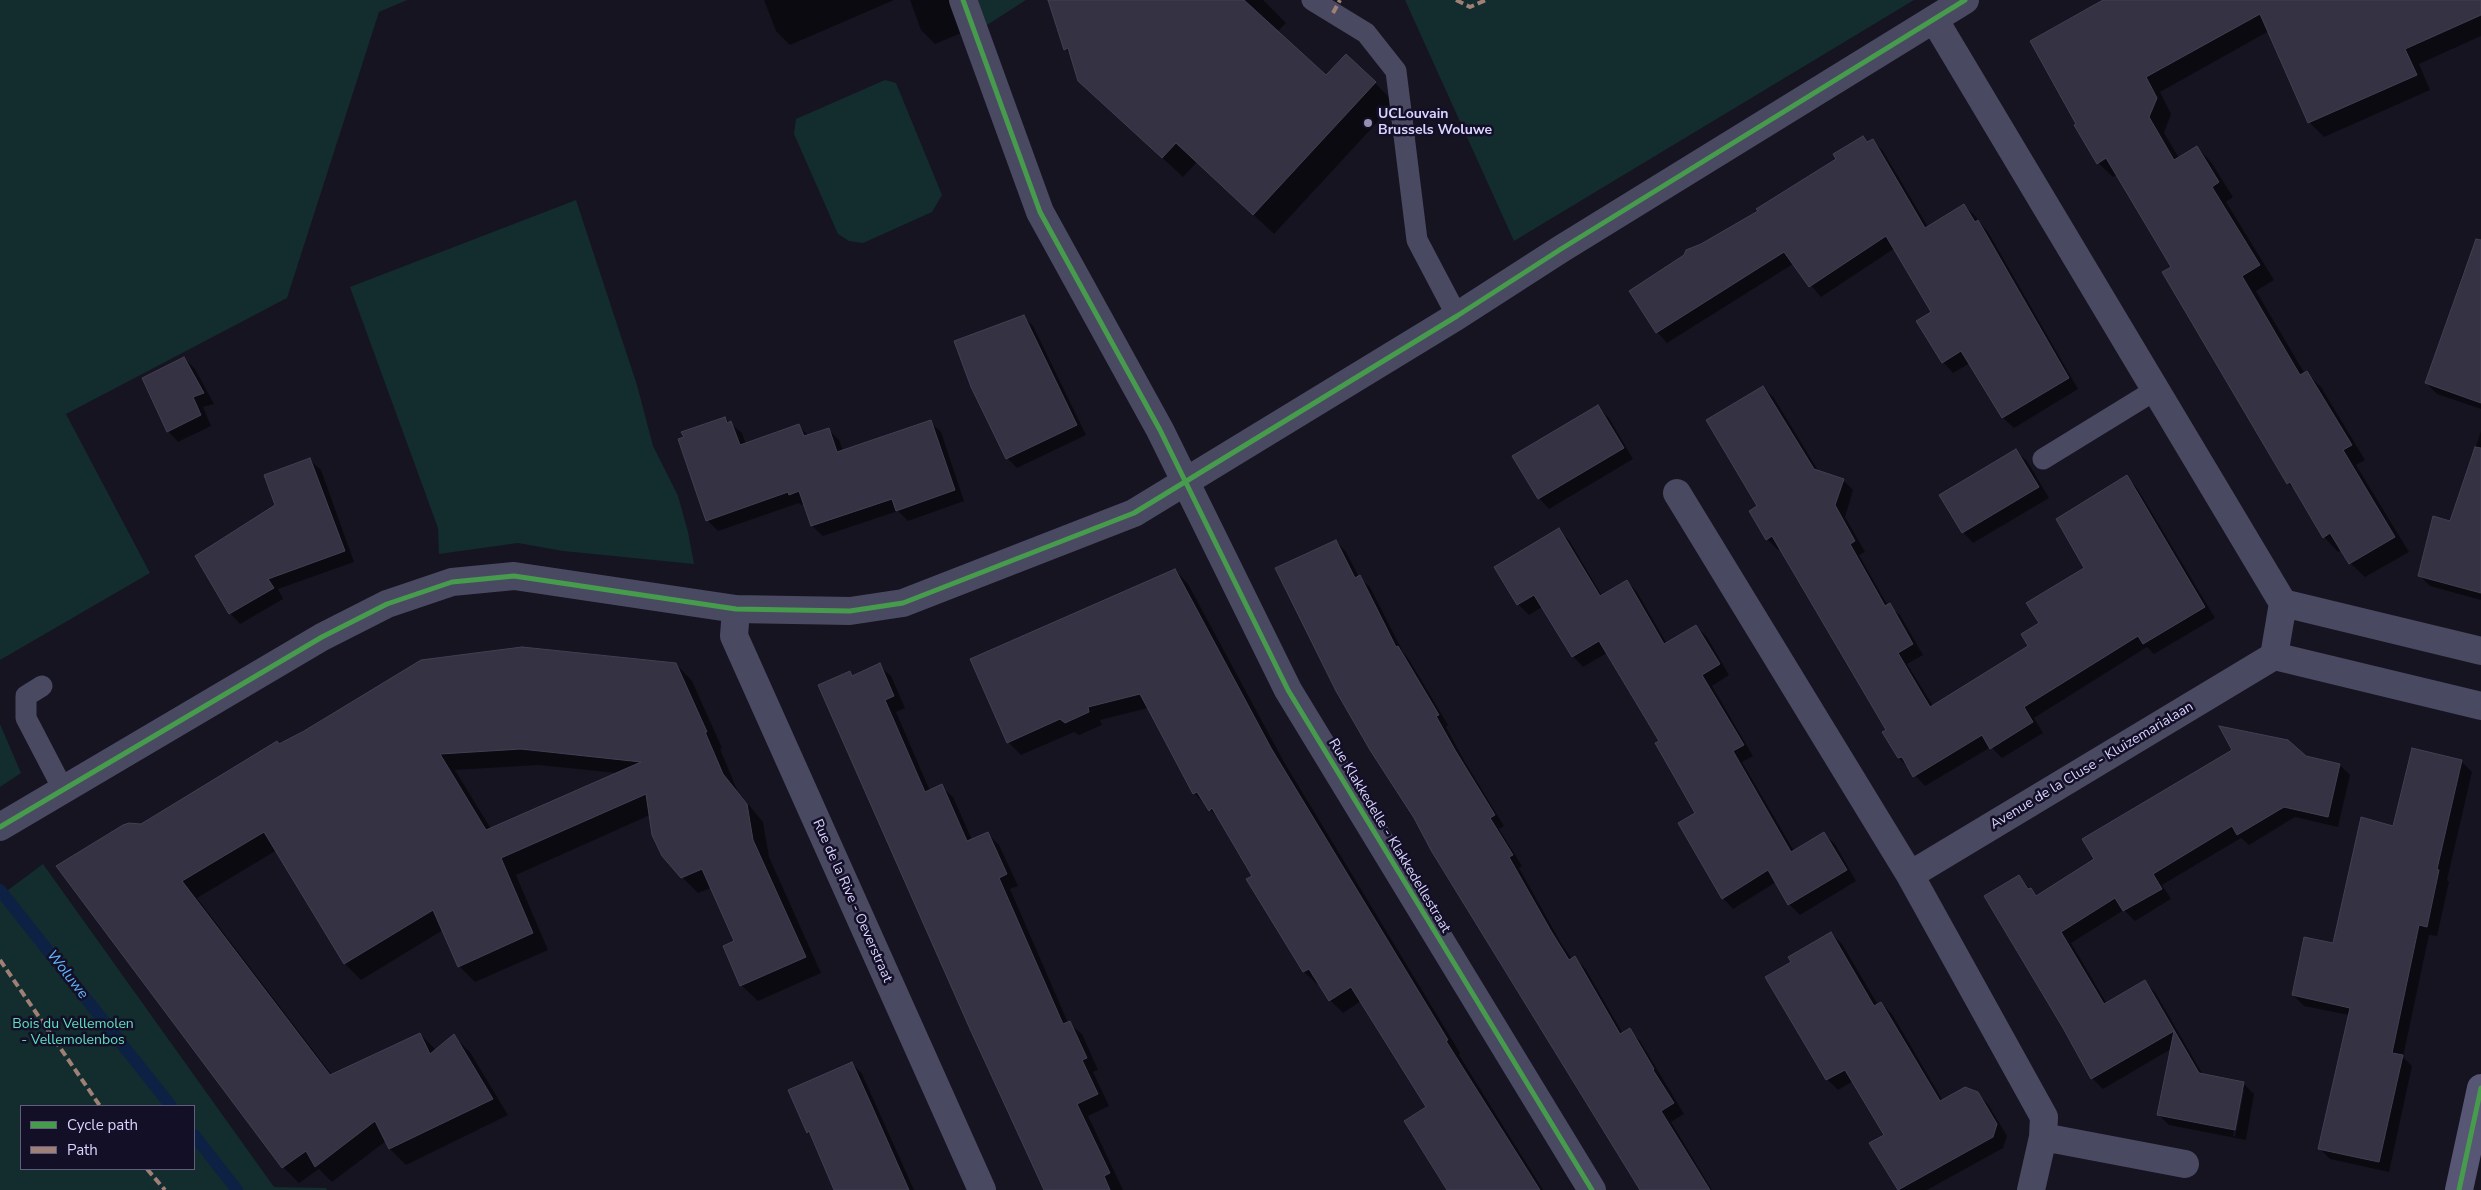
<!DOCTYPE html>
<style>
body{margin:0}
#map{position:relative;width:2481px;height:1190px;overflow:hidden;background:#161421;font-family:"Nunito Sans",sans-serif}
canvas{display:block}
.legend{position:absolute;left:20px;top:1105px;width:175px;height:65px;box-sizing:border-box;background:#130f26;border:1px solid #625e7d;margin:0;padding:6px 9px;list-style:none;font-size:15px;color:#d9d4ff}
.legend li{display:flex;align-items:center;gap:10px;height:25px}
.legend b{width:25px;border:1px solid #625e7d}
</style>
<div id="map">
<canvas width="2481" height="1190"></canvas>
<ul class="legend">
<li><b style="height:6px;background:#469c4c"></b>Cycle path</li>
<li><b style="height:6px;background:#9e8076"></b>Path</li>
</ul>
</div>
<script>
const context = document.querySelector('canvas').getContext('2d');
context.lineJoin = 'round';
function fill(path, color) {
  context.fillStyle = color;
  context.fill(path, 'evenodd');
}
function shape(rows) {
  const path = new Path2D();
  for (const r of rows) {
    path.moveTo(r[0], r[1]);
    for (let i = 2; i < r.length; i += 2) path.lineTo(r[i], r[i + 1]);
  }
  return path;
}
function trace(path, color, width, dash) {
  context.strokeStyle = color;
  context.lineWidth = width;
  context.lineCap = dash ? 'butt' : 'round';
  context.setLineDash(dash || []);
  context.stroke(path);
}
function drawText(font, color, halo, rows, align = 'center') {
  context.font = font + ' "Nunito Sans",sans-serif';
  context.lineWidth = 5;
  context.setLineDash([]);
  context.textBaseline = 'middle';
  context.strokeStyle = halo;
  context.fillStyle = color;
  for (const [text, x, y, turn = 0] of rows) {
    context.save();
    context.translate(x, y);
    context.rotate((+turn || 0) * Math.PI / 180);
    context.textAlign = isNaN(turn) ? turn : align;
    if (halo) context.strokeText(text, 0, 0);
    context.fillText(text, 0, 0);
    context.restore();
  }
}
const green = shape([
 [0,0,407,0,379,12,287,298,66,414,150,573,0,660],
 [972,0,1026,0,984,27],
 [1405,0,1914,0,1514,241],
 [885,80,896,83,942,195,932,212,863,243,849,241,838,234,794,134,796,119],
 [576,200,637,385,653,446,678,496,688,532,694,564,563,551,518,543,439,554,438,528,350,287],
 [0,724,21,773,0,787],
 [43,864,274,1187,326,1188,327,1190,0,1190,0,896],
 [21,1106,194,1106,194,1169,21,1169]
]);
const shadow = shape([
 [764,0,894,0,790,45,776,31],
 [910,0,960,0,966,31,935,44,921,30],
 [1050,0,1263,0,1286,23,1277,32,1326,77,1375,83,1395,103,1274,234,1197,162,1183,177,1100,100,1072,55,1065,49],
 [2115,0,2481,0,2481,36,2419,64,2430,90,2324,137,2309,122,2269,31,2160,92,2171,114,2164,133,2179,158,2197,147,2211,162,2233,197,2226,202,2274,280,2256,291,2305,374,2307,373,2321,387,2365,460,2356,465,2409,552,2365,577,2350,563,2342,550,2338,552,2324,537,2296,491,2288,483,2172,267,2117,175,2113,177,2098,163,2077,124],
 [1863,138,1868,143,1873,141,1883,151,1928,227,1964,205,1975,216,1988,232,2078,389,2014,428,2003,418,1970,363,1953,373,1943,362,1932,312,1895,248,1821,297,1793,264,1667,343,1657,332,1702,245,1759,211,1837,159],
 [2464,270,2481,277,2481,409,2437,394,2426,383,2453,310,2451,308],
 [1023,316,1033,326,1086,435,1017,468,1007,458],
 [184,358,195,369,214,404,203,407,211,426,178,442,168,431],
 [1763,387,1774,398,1819,472,1843,480,1853,490,1845,517,1865,552,1859,555,1888,606,1900,615,1923,655,1907,664,1933,706,2030,647,2041,624,2086,568,2127,477,2137,488,2215,618,2154,654,2147,647,2034,718,2043,733,2002,758,1991,747,1925,786,1899,758,1887,730,1781,548,1778,550,1767,539,1751,512,1759,507],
 [1598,407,1609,418,1633,459,1549,509,1539,498],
 [725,419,742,433,746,444,798,425,809,436,828,429,839,440,843,451,930,422,941,432,964,501,908,521,898,511,823,536,812,526,805,504,801,505,799,503,718,531,707,520],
 [2481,431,2481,600,2430,586,2419,575,2451,522],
 [2016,451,2027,461,2049,498,1973,543,1963,532,1941,496],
 [310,460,321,470,354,562,278,589,283,599,240,624,230,613,277,505],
 [1558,530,1569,540,1602,596,1627,581,1637,592,1667,644,1696,626,1707,637,1729,675,1712,686,1753,756,1742,762,1794,851,1824,834,1835,844,1856,881,1800,915,1789,904,1776,882,1733,909,1723,898,1697,813,1661,741,1607,653,1583,667,1573,656,1542,607,1529,615,1518,604,1496,567],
 [1336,541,1346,552,1359,577,1370,587,1403,652,1408,658,1448,725,1446,727,1465,762,1504,826,1499,829,1522,866,1519,868,1561,943,1572,959,1575,958,1585,968,1623,1034,1629,1030,1640,1041,1684,1114,1671,1122,1712,1190,1641,1190],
 [1175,570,1188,584,1284,762,1460,1053,1459,1055,1543,1190,1447,1190,1406,1122,1428,1108,1361,1001,1343,1013,1330,1000,1319,983,1318,985,1304,972,1248,880,1254,876,1220,820,1194,793,1148,708,1100,720,1102,725,1079,735,1074,732,1021,755,1008,742],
 [676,664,692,681,722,748,720,749,738,792,763,822,769,857,821,973,758,1001,741,985,735,942,711,888,698,893,682,877,650,815,516,875,548,950,475,982,459,966,443,930,361,980,345,964,277,850,197,898,332,1075,420,1034,436,1050,453,1036,470,1052,508,1115,406,1165,390,1149,386,1141,332,1182,319,1169,299,1183,283,1167,141,825,280,746],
 [538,765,617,773,491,829,455,770],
 [879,665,891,676,905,708,896,712,930,791,941,786,953,797,972,840,987,833,999,845,1018,886,1010,889,1068,1023,1082,1034,1098,1070,1093,1072,1109,1106,1088,1116,1123,1190,1044,1190,849,673,853,677],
 [2306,757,2340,765,2350,775,2338,827,2295,817,2249,845,2241,838,2162,885,2171,899,2135,921,2124,910,2071,943,2107,1004,2144,982,2155,992,2203,1075,2244,1084,2254,1094,2246,1140,2169,1125,2158,1114,2171,1049,2103,1089,2092,1078,2064,1027,2019,876,2037,897],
 [2242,1090,2244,1090,2235,1137,2233,1136],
 [2461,761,2472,772,2447,880,2449,882,2437,936,2429,935,2403,1057,2412,1066,2389,1172,2330,1159,2319,1148,2349,1015,2304,1006,2293,995,2334,944,2394,827],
 [1831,933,1842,944,1878,1005,1881,1003,1892,1014,1943,1101,1977,1093,1988,1104,2007,1136,2003,1148,1927,1190,1898,1190,1885,1135,1853,1081,1838,1090,1827,1079,1792,963],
 [852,1063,862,1074,914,1190,836,1190,813,1137,808,1132]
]);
const stream = shape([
 [0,890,171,1106],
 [194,1135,237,1190]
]);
const building = shape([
 [1048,0,1244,0,1326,75,1346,54,1376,82,1253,215,1176,143,1162,158,1078,81,1068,48,1064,50,1048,0],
 [2103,0,2481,0,2481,15,2405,49,2417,75,2308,123,2260,14,2146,77,2157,98,2149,117,2174,160,2197,146,2219,182,2212,187,2260,265,2242,276,2300,375,2307,371,2352,445,2343,450,2395,537,2349,564,2330,533,2323,538,2290,482,2287,484,2162,272,2171,267,2106,158,2097,164,2074,125,2076,124,2030,41,2103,0],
 [1863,136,1867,142,1873,139,1925,228,1964,204,1975,222,1978,220,2069,378,2002,418,1961,351,1942,363,1916,321,1931,312,1886,236,1809,287,1784,252,1656,333,1629,291,1684,255,1686,250,1701,244,1758,211,1756,209,1836,159,1833,154,1863,136],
 [2476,239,2481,240,2481,403,2425,383,2476,239],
 [1024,315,1077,425,1006,459,971,387,954,341,1024,315],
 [184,357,204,393,193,397,201,415,167,432,142,378,184,357],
 [1763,386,1814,469,1844,479,1835,505,1855,541,1850,544,1885,606,1890,603,1913,644,1898,653,1930,707,2028,646,2021,634,2039,623,2026,603,2084,568,2056,519,2127,475,2205,607,2143,644,2138,636,2024,707,2033,722,1990,749,1982,735,1913,777,1902,757,1898,758,1882,732,1886,730,1772,536,1766,540,1749,511,1757,506,1706,420,1763,386],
 [1598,405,1624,448,1538,499,1512,456,1598,405],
 [725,417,727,423,731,421,740,445,799,424,804,436,829,428,837,452,931,420,955,490,896,511,892,499,811,526,799,491,789,495,788,492,706,521,678,439,684,437,681,432,725,417],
 [2475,447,2481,448,2481,593,2418,576,2433,516,2450,521,2475,447],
 [2016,449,2039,487,1962,533,1939,495,2016,449],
 [310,458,345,551,268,579,274,588,229,614,195,556,275,505,264,475,310,458],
 [1559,528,1600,596,1627,580,1664,644,1696,625,1720,664,1702,675,1744,745,1733,751,1791,852,1824,832,1847,870,1788,905,1768,870,1722,899,1678,823,1695,813,1655,743,1659,741,1599,641,1572,657,1534,595,1517,605,1494,567,1559,528],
 [1336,540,1355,578,1360,575,1396,647,1398,646,1439,715,1436,716,1455,750,1495,815,1490,818,1513,855,1509,857,1551,931,1569,960,1575,956,1620,1034,1630,1028,1654,1069,1653,1070,1674,1103,1661,1111,1710,1190,1640,1190,1432,852,1414,818,1370,750,1336,691,1275,568,1336,540],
 [1175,569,1271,748,1448,1040,1446,1041,1540,1190,1447,1190,1404,1121,1426,1107,1351,987,1329,1001,1309,969,1303,972,1246,879,1252,876,1212,808,1209,811,1197,792,1193,794,1140,694,1088,707,1089,712,1065,723,1060,719,1007,743,970,659,1175,569],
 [522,647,676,663,707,732,705,732,723,774,747,804,753,840,806,957,740,986,723,946,734,941,702,869,681,878,662,856,652,835,646,794,501,858,533,933,458,967,433,910,344,964,264,832,182,881,330,1075,420,1033,430,1054,454,1034,493,1099,389,1149,375,1121,315,1167,306,1151,282,1168,56,866,123,825,129,823,141,824,277,741,279,744,304,731,421,660,522,647],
 [521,749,641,762,486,830,440,754,521,749],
 [880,663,894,696,885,700,925,792,942,784,967,841,988,832,1007,874,999,878,1063,1024,1070,1021,1087,1058,1082,1060,1098,1094,1077,1104,1110,1173,1104,1176,1110,1190,1044,1190,970,1029,818,685,850,671,852,676,880,663],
 [2219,726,2288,740,2306,756,2340,764,2328,817,2284,807,2237,835,2232,826,2153,874,2162,889,2123,911,2115,898,2061,932,2104,1004,2145,980,2199,1073,2244,1082,2235,1130,2157,1115,2174,1031,2091,1079,2063,1028,1984,896,2019,875,2028,889,2031,888,2036,896,2094,859,2082,839,2232,750,2219,726],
 [2412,748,2462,760,2437,869,2439,870,2427,927,2419,925,2392,1053,2403,1055,2379,1162,2318,1149,2350,1008,2292,995,2304,937,2333,943,2361,817,2393,826,2412,748],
 [1831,932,1874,1006,1881,1002,1940,1101,1965,1087,1978,1092,1997,1124,1993,1137,1898,1190,1869,1143,1884,1135,1845,1070,1826,1080,1765,977,1791,962,1788,957,1831,932],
 [852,1062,871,1104,909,1190,834,1190,809,1131,807,1133,788,1090,852,1062]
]);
const lane = shape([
 [1312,0,1366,33,1396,71,1417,240,1457,316],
 [2043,459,2157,389],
 [42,686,26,696,26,718,63,789]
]);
const street = shape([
 [963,0,1040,212,1160,430,1288,690,1592,1190],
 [1934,19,2283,603,2274,656],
 [1677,493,1910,875,2044,1117,2043,1137],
 [2283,603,2481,651],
 [736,609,734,636,982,1190],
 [2274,656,2481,706],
 [0,827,322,637,387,604,452,582,514,576,736,609,850,611,903,603,1134,513,1457,316,1561,249,1965,0],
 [1910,875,2274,656],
 [2031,1190,2043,1137,2185,1164]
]);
const secondary = shape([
 [2459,1190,2481,1088]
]);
const quiet = shape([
 [1456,0,1470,7,1486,0],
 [1333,13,1340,0],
 [0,960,100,1106],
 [147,1169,165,1190]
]);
const cycleway = shape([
 [963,0,1040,212,1160,430,1288,690,1592,1190],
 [0,827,322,637,387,604,452,582,514,576,736,609,850,611,903,603,1134,513,1457,316,1561,249,1965,0],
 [2459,1190,2481,1088]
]);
const markers = [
 [1368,123,5,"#9591b1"]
];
const poiNames = [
 ["UCLouvain",1378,115],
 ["Brussels Woluwe",1378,131]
];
const streetNames = [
 ["Avenue de la Cluse - Kluizemarialaan",2092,766,-31],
 ["Rue Klakkedelle - Klakkedellestraat",1389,836,59],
 ["Rue de la Rive - Oeverstraat",852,901,66]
];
const parkNames = [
 ["Bois du Vellemolen",73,1025],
 ["- Vellemolenbos",73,1041]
];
const waterNames = [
 ["Woluwe",67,975,52]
];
fill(green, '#132c2d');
fill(shadow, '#0007');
trace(stream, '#0d2144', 12);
fill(building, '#343243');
trace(building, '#433f54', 1);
trace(lane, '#4a4962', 21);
trace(street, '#4a4962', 28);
trace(secondary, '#575674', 28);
trace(quiet, '#9e8076', 4, [8, 4]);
trace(cycleway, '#469c4c', 5);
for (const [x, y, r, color] of markers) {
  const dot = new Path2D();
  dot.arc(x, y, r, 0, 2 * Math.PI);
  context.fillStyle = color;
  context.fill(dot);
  trace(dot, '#130f26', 2);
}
drawText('bold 14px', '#d9d4ff', '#130f26', poiNames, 'left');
drawText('14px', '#d9d4ff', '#130f26', streetNames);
drawText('14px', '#5fe0c0', '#130f26', parkNames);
drawText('italic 15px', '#62b6ff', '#130f26', waterNames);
</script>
